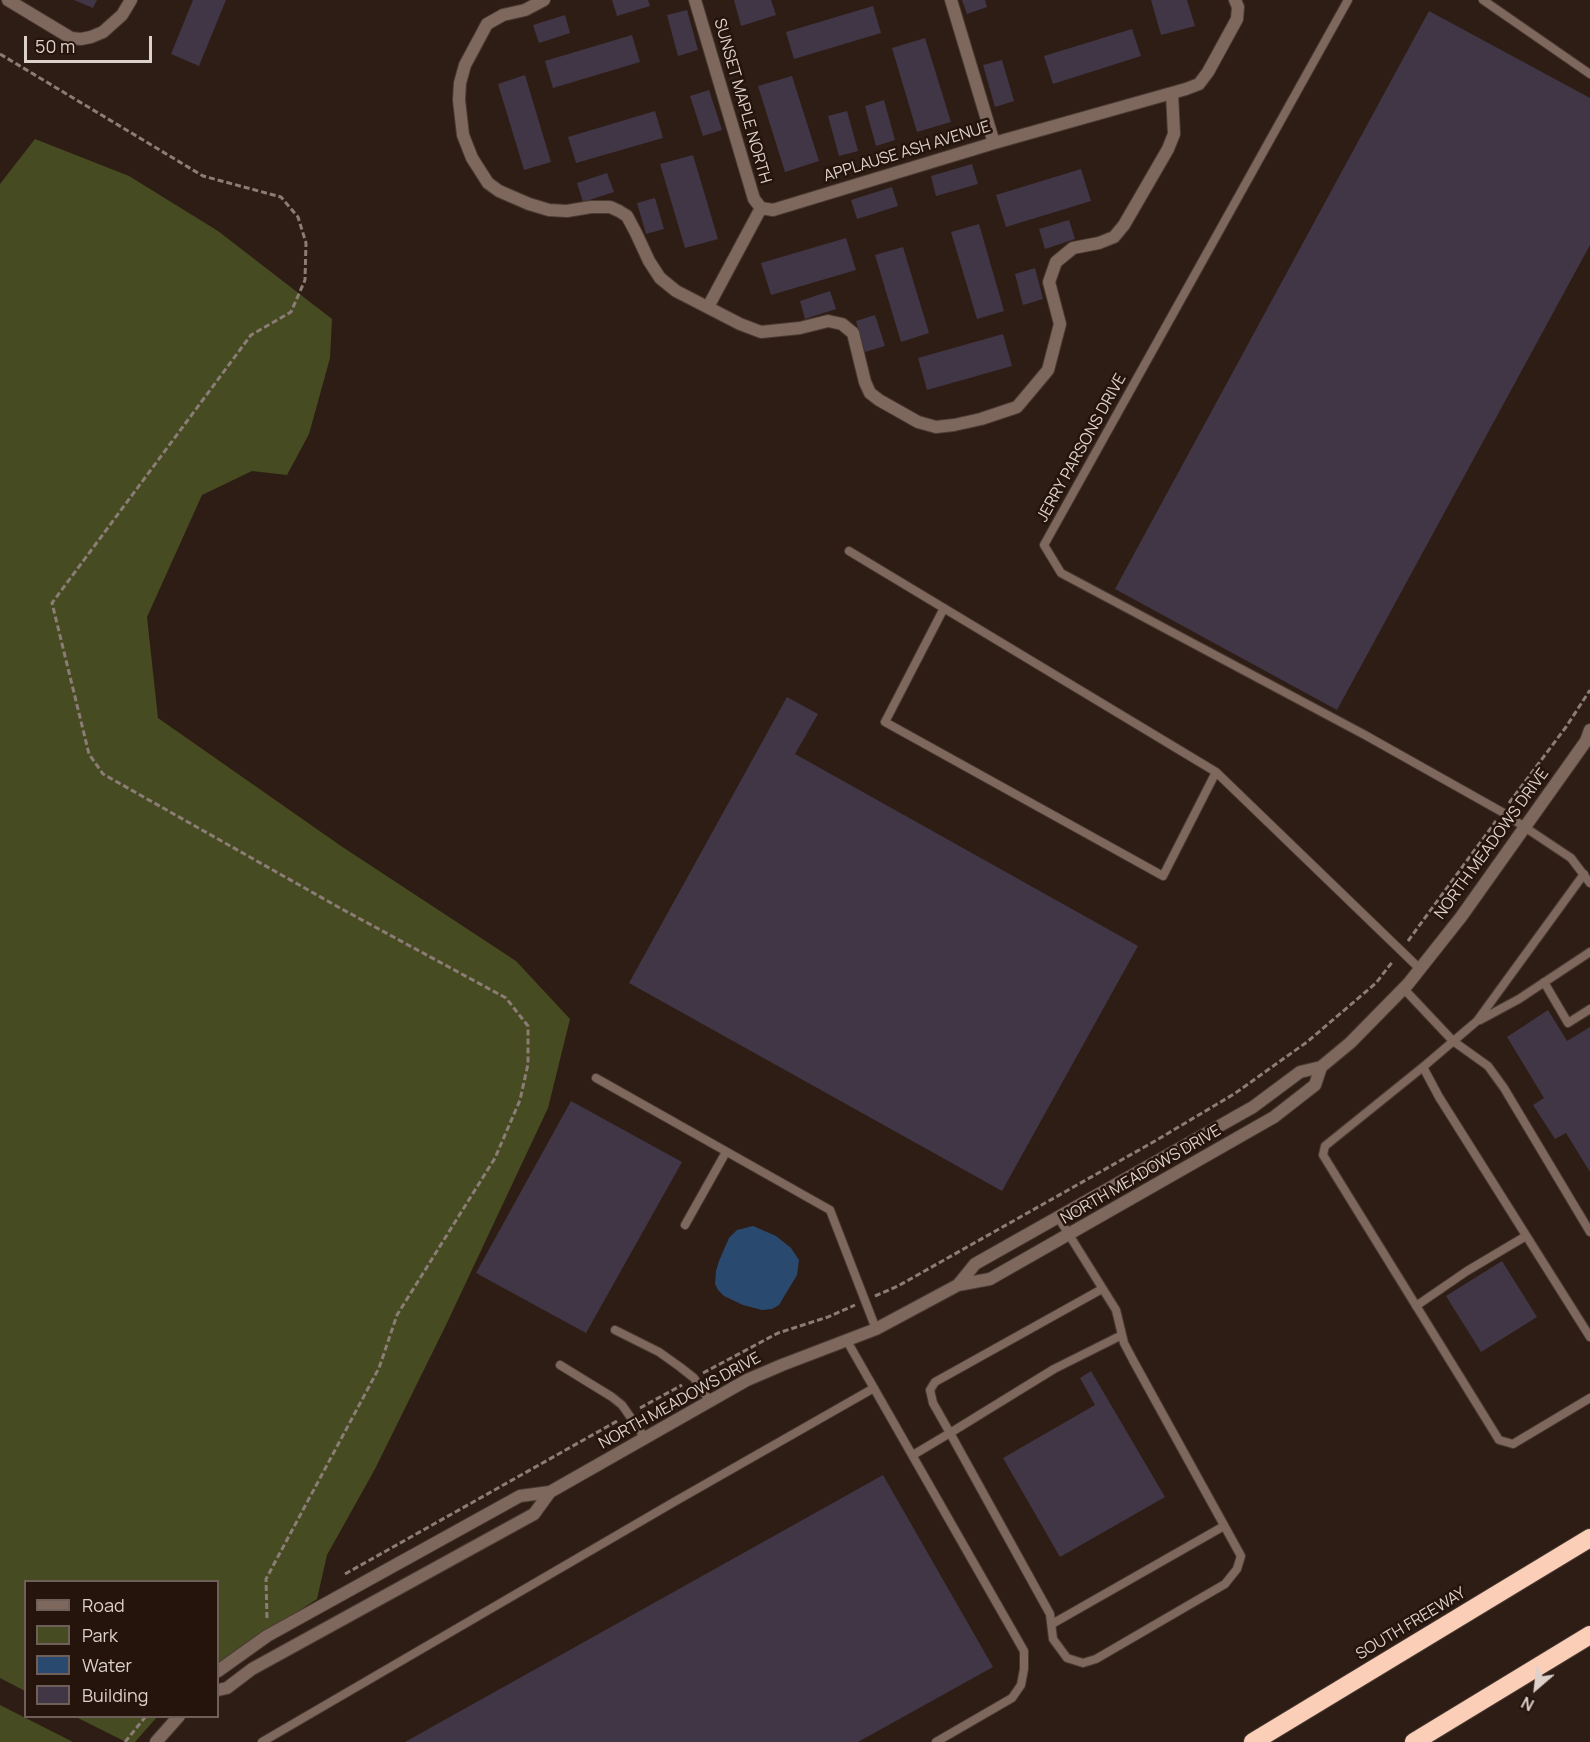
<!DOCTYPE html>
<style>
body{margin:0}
#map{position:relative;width:1590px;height:1742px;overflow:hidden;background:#2e1d15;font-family:Manrope,sans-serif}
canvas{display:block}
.legend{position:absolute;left:24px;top:1580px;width:195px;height:138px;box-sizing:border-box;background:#24140c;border:2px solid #6e6058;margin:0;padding:8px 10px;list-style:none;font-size:18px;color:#ddd1cb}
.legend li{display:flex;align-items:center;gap:12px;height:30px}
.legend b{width:30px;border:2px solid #6e6058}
.north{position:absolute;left:1506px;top:1658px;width:60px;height:60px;-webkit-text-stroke:4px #24140c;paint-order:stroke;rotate:208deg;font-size:16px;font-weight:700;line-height:24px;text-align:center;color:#ddd1cb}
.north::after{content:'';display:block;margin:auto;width:21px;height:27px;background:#ddd1cb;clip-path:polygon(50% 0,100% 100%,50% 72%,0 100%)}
.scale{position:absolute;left:24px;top:36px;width:128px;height:27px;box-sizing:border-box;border:3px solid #ddd1cb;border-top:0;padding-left:8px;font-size:18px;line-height:21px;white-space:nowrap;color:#ddd1cb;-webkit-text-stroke:4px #24140c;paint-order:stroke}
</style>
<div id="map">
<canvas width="1590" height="1742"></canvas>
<ul class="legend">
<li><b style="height:8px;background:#7e685d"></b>Road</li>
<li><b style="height:16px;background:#464b21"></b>Park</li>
<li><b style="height:16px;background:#2a496f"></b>Water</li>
<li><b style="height:16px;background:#413646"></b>Building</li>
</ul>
<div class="north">N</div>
<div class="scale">50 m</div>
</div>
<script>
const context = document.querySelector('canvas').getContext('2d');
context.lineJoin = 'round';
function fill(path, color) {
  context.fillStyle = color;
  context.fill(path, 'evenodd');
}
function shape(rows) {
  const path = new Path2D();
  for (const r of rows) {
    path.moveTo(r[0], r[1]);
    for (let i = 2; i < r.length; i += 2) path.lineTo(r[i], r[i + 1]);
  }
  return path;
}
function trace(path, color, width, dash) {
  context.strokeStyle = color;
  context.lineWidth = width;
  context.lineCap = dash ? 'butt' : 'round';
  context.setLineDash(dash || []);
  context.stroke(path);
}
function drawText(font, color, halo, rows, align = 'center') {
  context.font = font + ' Manrope,sans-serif';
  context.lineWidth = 5;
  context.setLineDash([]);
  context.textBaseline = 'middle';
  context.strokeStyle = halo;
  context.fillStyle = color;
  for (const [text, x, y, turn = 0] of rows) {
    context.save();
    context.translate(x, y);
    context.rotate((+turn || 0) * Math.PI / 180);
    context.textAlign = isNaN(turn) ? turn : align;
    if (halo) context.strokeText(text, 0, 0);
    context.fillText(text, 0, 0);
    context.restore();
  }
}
const green = shape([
 [35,139,129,176,218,231,332,319,330,358,309,434,287,475,252,471,202,495,147,617,158,718,341,846,516,961,570,1019,548,1108,446,1325,375,1469,327,1555,317,1599,218,1663,218,1582,26,1582,25,1691,0,1678,0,184],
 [0,1705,73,1742,0,1742],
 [76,1717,157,1717,135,1742,126,1742]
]);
const water = shape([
 [753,1226,776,1236,791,1248,799,1260,797,1275,779,1305,772,1309,762,1310,743,1305,724,1296,718,1290,715,1284,716,1271,719,1261,729,1238,737,1230]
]);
const building = shape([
 [74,0,97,0,93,8],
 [193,0,226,0,199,66,171,54],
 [612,0,648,0,650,6,617,16],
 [734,0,771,0,776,15,741,26],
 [962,0,985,0,987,7,967,14],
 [1151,0,1187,0,1195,26,1161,35],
 [873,6,881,33,794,59,786,32],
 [687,10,698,50,678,56,667,15],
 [1429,11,1590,98,1590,245,1337,710,1115,589],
 [565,15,570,33,539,43,533,25],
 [1132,29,1141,56,1053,84,1044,56],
 [632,35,640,62,553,88,545,61],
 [925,38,951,122,917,132,892,48],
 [1002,60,1014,101,995,107,983,65],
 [525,75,551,162,524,170,498,84],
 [792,76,819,161,785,172,758,86],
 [709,90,722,130,703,136,690,96],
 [884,100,895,140,876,146,865,106],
 [655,111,663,138,576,163,568,137],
 [847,111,858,151,839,156,828,116],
 [693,155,718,239,685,248,660,164],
 [972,164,978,184,936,196,931,176],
 [1081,169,1091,201,1006,227,996,195],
 [607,173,614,192,583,202,577,183],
 [892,187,898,206,857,219,851,200],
 [655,198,664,229,646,234,637,203],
 [1069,220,1075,239,1045,249,1039,229],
 [979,224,1004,311,977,319,951,232],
 [846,238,856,270,771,295,761,263],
 [903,247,929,333,901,342,875,255],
 [1035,268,1043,299,1023,305,1015,274],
 [830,291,836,309,805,319,800,301],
 [875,315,885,346,865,352,856,321],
 [1003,334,1012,366,927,390,918,358],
 [787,697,818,714,795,754,1138,946,1002,1191,629,983],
 [1548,1010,1567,1041,1590,1027,1590,1172,1566,1133,1555,1139,1533,1105,1544,1098,1507,1037],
 [571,1101,682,1162,586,1333,476,1273],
 [1502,1261,1537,1317,1481,1352,1446,1296],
 [1091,1371,1165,1497,1060,1557,1003,1458,1095,1405,1080,1378],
 [883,1475,993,1667,858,1742,405,1742]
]);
const path = shape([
 [0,54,203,176,281,197,298,217,306,243,305,280,291,312,251,335,52,603,89,754,103,774,340,908,506,998,528,1026,528,1064,520,1100,495,1158,397,1315,379,1368,266,1579,267,1619],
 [1509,803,1566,727,1590,690],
 [1408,941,1496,821],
 [875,1296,898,1286,1155,1141,1234,1094,1307,1042,1376,983,1393,961],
 [703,1373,778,1333,828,1317,855,1305],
 [640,1408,682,1385],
 [345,1574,619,1420],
 [125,1742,146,1716]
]);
const service = shape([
 [1348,0,1044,545,1061,573,1365,735,1502,812,1571,858,1590,883],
 [1483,0,1590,74],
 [849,551,1216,772,1420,969],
 [944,608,885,722,1163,876,1216,772],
 [1584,874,1477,1021,1423,1067,1439,1097,1590,1337],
 [1544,982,1568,1023,1590,1009],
 [1404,989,1453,1041,1488,1066,1504,1088,1590,1232],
 [1480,1020,1519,999,1590,952],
 [1423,1067,1325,1146,1323,1155,1499,1440,1513,1444,1590,1398],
 [596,1078,830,1210,876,1329],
 [685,1225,726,1152],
 [1102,1289,935,1382,930,1390,933,1403,950,1433,1054,1369,1122,1335],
 [1416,1306,1467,1271,1526,1236],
 [615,1330,659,1352,680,1367,694,1378,710,1401],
 [847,1341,1024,1651,1024,1669,1021,1685,1012,1698,936,1742],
 [560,1365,612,1397,622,1405,645,1438],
 [913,1455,950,1433,1050,1614,1053,1639,1067,1658,1083,1663,1096,1659,1225,1584,1237,1569,1241,1556,1134,1362,1124,1343,1116,1310,1058,1217],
 [1052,1624,1224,1526],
 [262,1742,674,1502,874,1388]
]);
const minor = shape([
 [8,0,71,38,81,39,91,37,103,32,122,15,131,0],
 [544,0,525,10,503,15,487,24,465,65,460,83,459,100,463,135,472,158,488,183,499,191,529,204,549,210,567,211,591,207,610,207,619,211,627,216,636,233,649,261,660,278,676,291,740,324,761,332,800,328,828,321,842,324,853,333,865,382,870,393,879,400,918,422,936,427,954,425,981,419,1017,407,1048,370,1060,324,1049,282,1056,262,1073,248,1099,243,1114,237,1124,225,1168,149,1174,134,1172,93],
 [695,0,754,199,761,208],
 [951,0,994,143],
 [761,208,773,210,994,143,1186,89,1199,84,1208,72,1237,19,1238,7,1235,0],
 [708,307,761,208]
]);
const tertiary = shape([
 [958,1285,975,1264,1253,1107,1300,1072,1321,1067,1350,1043,1408,984,1461,917,1586,741,1590,730],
 [218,1671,267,1636,520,1496,550,1492,747,1380,782,1365,876,1329,958,1285,990,1279,1274,1117,1315,1085,1321,1067],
 [218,1690,227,1688,252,1669,534,1514,550,1492],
 [156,1742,179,1716]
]);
const motorway = shape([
 [1253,1742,1590,1538],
 [1414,1742,1590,1635]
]);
const streetNames = [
 ["SUNSET MAPLE NORTH",742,101,74],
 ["APPLAUSE ASH AVENUE",907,152,-17],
 ["JERRY PARSONS DRIVE",1082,448,-61],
 ["NORTH MEADOWS DRIVE",1492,844,-54],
 ["NORTH MEADOWS DRIVE",1141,1175,-30],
 ["NORTH MEADOWS DRIVE",680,1401,-29],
 ["SOUTH FREEWAY",1411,1624,-31]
];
fill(green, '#464b21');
fill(water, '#2a496f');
fill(building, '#413646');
trace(service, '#4a3a32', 10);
trace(minor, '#4a3a32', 14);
trace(tertiary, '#4a3a32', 14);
trace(motorway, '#4a3a32', 20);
trace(path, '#8b7c75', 3, [6, 3]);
trace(service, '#7e685d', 8);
trace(minor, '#7e685d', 12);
trace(tertiary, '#7e685d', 12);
trace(motorway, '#fbceb8', 18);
drawText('16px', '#ddd1cb', '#24140c', streetNames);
</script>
